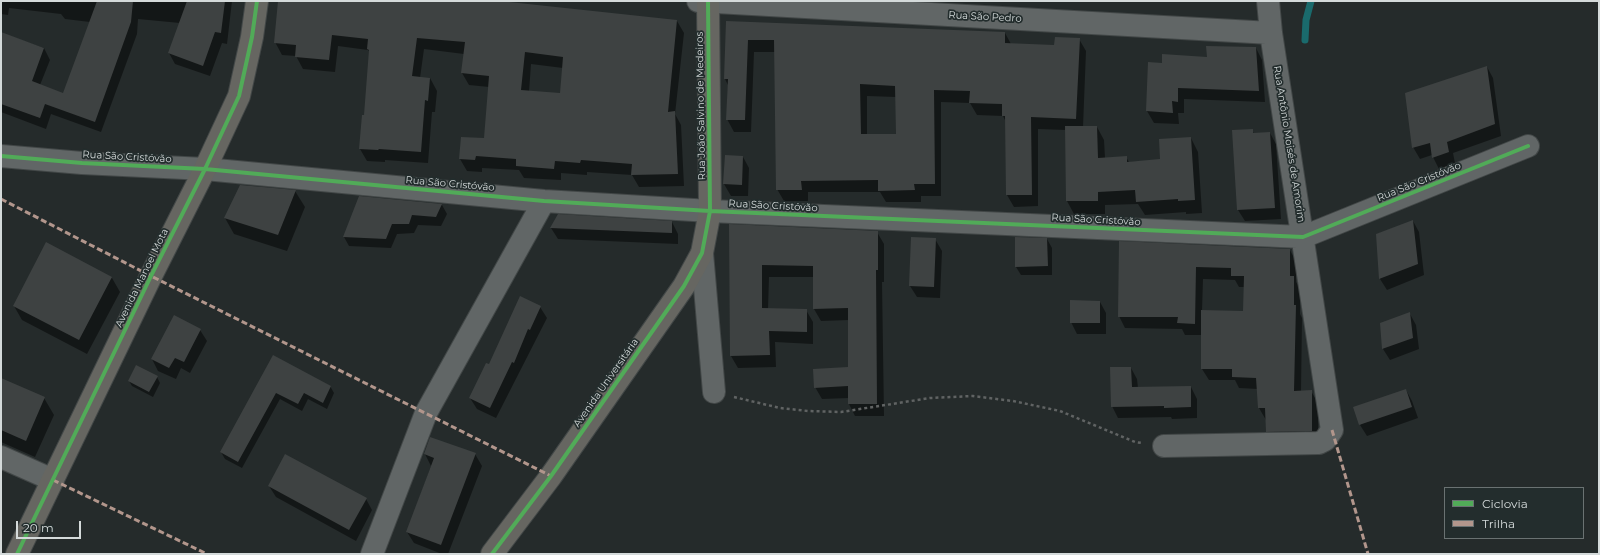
<!DOCTYPE html>
<meta charset="utf-8">
<style>
body{margin:0}
#map{position:relative;width:1600px;height:555px;overflow:hidden;background:#252b2b;font-family:Montserrat,sans-serif}
canvas{display:block}
.frame{position:absolute;inset:0;border:2px solid #d4dada;pointer-events:none}
.legend{position:absolute;left:1444px;top:487px;width:140px;height:52px;box-sizing:border-box;background:#232d2d;border:1px solid #6a7272;margin:0;padding:5px 7px;list-style:none;font-size:12px;color:#d4dada}
.legend li{display:flex;align-items:center;gap:8px;height:20px}
.legend b{width:20px;border:1px solid #6a7272}
.scale{position:absolute;left:16px;top:521px;width:65px;height:18px;box-sizing:border-box;border:2px solid #d4dada;border-top:0;padding-left:5px;font-size:12px;line-height:14px;white-space:nowrap;color:#d4dada;-webkit-text-stroke:3px #232d2d;paint-order:stroke}
</style>
<div id="map">
<canvas width="1600" height="555"></canvas>
<div class="frame"></div>
<ul class="legend">
<li><b style="height:5px;background:#51ab58"></b>Ciclovia</li>
<li><b style="height:5px;background:#b2968c"></b>Trilha</li>
</ul>
<div class="scale">20 m</div>
</div>
<script>
const context = document.querySelector('canvas').getContext('2d');
context.lineJoin = 'round';
function fill(path, color) {
  context.fillStyle = color;
  context.fill(path, 'evenodd');
}
function shape(rows) {
  const path = new Path2D();
  for (const r of rows) {
    path.moveTo(r[0], r[1]);
    for (let i = 2; i < r.length; i += 2) path.lineTo(r[i], r[i + 1]);
  }
  return path;
}
function trace(path, color, width, dash) {
  context.strokeStyle = color;
  context.lineWidth = width;
  context.lineCap = dash ? 'butt' : 'round';
  context.setLineDash(dash || []);
  context.stroke(path);
}
function drawText(font, color, halo, rows, align = 'center') {
  context.font = font + ' Montserrat,sans-serif';
  context.lineWidth = 3.5;
  context.setLineDash([]);
  context.textBaseline = 'middle';
  context.strokeStyle = halo;
  context.fillStyle = color;
  for (const [text, x, y, turn = 0] of rows) {
    context.save();
    context.translate(x, y);
    context.rotate((+turn || 0) * Math.PI / 180);
    context.textAlign = isNaN(turn) ? turn : align;
    if (halo) context.strokeText(text, 0, 0);
    context.fillText(text, 0, 0);
    context.restore();
  }
}
const shadow = shape([
 [1,1,232,1,227,44,222,43,210,76,175,64,169,53,180,23,138,19,137,34,101,132,51,114,46,129,1,112,1,33,44,48,50,60,40,85,64,94,90,22,65,19,61,14,9,8,8,15,1,14],
 [279,1,486,1,677,21,684,33,675,114,681,125,684,186,639,187,632,175,587,172,587,175,561,173,561,180,524,178,519,170,482,168,482,172,467,171,460,159,485,140,489,87,469,85,462,73,464,54,424,49,420,78,430,78,437,91,435,112,432,112,428,163,385,160,385,162,367,161,360,149,365,116,370,52,368,50,338,46,335,72,303,69,296,56,282,55,275,42],
 [531,64,563,68,561,94,529,92],
 [727,22,1005,33,1011,44,1055,46,1079,39,1086,51,1083,127,1097,127,1104,140,1105,158,1126,157,1129,162,1161,160,1191,138,1198,152,1202,213,1186,214,1186,212,1145,215,1138,204,1105,205,1105,214,1074,214,1067,201,1066,130,1038,129,1038,206,1014,207,1007,195,1006,122,1003,116,977,115,970,103,941,102,941,196,921,196,921,202,886,202,880,192,808,192,808,201,784,201,777,189,776,52,754,52,751,132,734,132,727,119,728,85,725,79],
 [867,96,896,97,897,135,867,135],
 [1256,48,1262,60,1265,102,1184,99,1184,113,1178,113,1179,124,1154,123,1147,111,1149,63,1163,64,1208,58],
 [1487,67,1493,78,1501,136,1453,153,1455,163,1439,169,1432,155,1420,159,1413,147],
 [1252,130,1254,134,1270,133,1276,144,1281,219,1245,221,1238,210,1234,131],
 [726,156,743,157,749,168,748,196,731,196,724,184],
 [295,191,305,207,287,251,234,234,225,218],
 [442,205,447,214,441,226,418,225,414,233,397,234,391,248,349,246,344,237],
 [1413,221,1419,232,1424,275,1387,290,1380,279,1377,234],
 [672,222,678,234,678,244,558,239,551,228],
 [730,225,877,232,884,244,884,282,882,282,884,416,855,416,849,404,849,398,822,399,815,387,849,368,849,320,821,321,814,309,814,277,769,277,768,309,806,310,813,322,813,344,775,342,776,367,738,368,731,356],
 [935,239,942,251,940,298,917,297,910,286],
 [1047,239,1052,248,1052,275,1021,275,1016,267],
 [1120,242,1290,250,1296,262,1296,282,1300,288,1300,314,1302,318,1301,391,1311,391,1318,403,1318,442,1273,443,1267,431,1266,420,1259,408,1258,389,1239,388,1235,380,1209,380,1202,369,1202,335,1185,335,1182,329,1125,328,1119,316],
 [1203,279,1235,280,1239,287,1245,287,1244,312,1202,311],
 [112,278,120,292,87,354,22,320,14,306],
 [1100,302,1106,313,1106,334,1077,334,1071,322],
 [540,307,547,318,496,418,477,409,470,398,490,366],
 [1410,314,1416,325,1419,349,1390,360,1383,349,1381,324],
 [200,330,207,341,190,373,181,368,176,379,158,371,152,359],
 [273,356,330,386,334,393,327,409,308,399,302,411,280,399,242,468,225,459,221,452],
 [1131,368,1137,379,1138,388,1191,387,1197,399,1197,418,1172,419,1171,417,1118,418,1112,406],
 [157,377,160,383,153,397,132,386,129,381],
 [1,379,44,398,54,415,35,457,1,442],
 [1406,390,1412,401,1418,418,1367,436,1360,425],
 [425,454,475,454,482,466,448,554,442,554,414,543,407,532,431,466],
 [269,486,366,499,372,510,356,541,276,497]
]);
const stream = shape([
 [1305,40,1306,20,1311,1]
]);
const building = shape([
 [97,1,133,1,131,22,95,122,45,104,40,118,1,104,1,32,44,48,32,81,63,93],
 [187,1,225,1,221,33,215,32,203,66,168,53],
 [278,1,500,1,677,20,668,112,675,111,678,174,631,175,632,164,581,160,580,163,555,161,554,169,516,166,516,159,476,156,475,160,459,159,461,137,484,138,489,76,461,73,465,42,417,38,412,76,430,78,428,101,425,100,421,152,379,149,378,150,359,149,362,115,364,115,369,50,367,49,368,39,332,35,329,60,295,57,296,45,274,43],
 [525,52,563,57,560,93,521,90],
 [726,21,1005,32,1005,43,1054,45,1055,37,1080,38,1076,119,1031,117,1032,195,1006,195,1005,116,1002,116,1002,104,969,103,970,91,934,90,935,184,914,184,915,190,878,191,878,180,801,181,802,190,776,190,774,40,748,40,745,120,726,120,728,79,724,79],
 [860,84,895,86,896,134,861,134],
 [1206,46,1256,47,1259,91,1178,88,1178,102,1172,101,1173,113,1146,111,1148,62,1162,63,1162,54,1207,57],
 [1487,66,1495,124,1447,142,1449,152,1432,158,1430,143,1412,148,1405,93],
 [1065,126,1097,126,1098,158,1127,156,1127,162,1160,159,1159,139,1191,137,1195,200,1178,201,1178,199,1136,202,1135,190,1098,192,1098,201,1066,201],
 [1253,129,1253,133,1270,132,1275,208,1237,210,1232,130],
 [725,155,743,156,742,185,723,184],
 [240,185,296,190,278,235,224,218],
 [359,196,442,204,436,217,412,215,409,224,392,224,386,239,343,237],
 [558,214,672,221,672,233,550,228],
 [1413,220,1418,264,1379,279,1376,234],
 [729,224,878,231,878,270,876,270,877,404,848,404,848,386,814,388,813,369,848,367,848,308,813,309,813,266,762,265,762,308,807,309,807,332,769,331,770,355,730,356],
 [911,237,936,238,934,287,909,286],
 [1015,237,1047,238,1048,266,1015,267],
 [1119,241,1290,249,1290,276,1294,276,1294,305,1296,305,1294,391,1312,390,1312,431,1266,432,1265,408,1258,408,1256,378,1232,377,1232,369,1201,369,1201,310,1243,311,1244,276,1231,276,1231,268,1196,267,1195,324,1177,323,1178,317,1118,317],
 [46,242,112,277,79,340,13,306],
 [520,296,541,306,530,330,528,329,514,363,512,362,490,408,469,398,486,363,489,364],
 [1070,300,1100,301,1100,323,1070,323],
 [1410,312,1413,338,1382,349,1380,323],
 [174,315,201,329,184,362,175,358,169,368,151,359],
 [273,355,331,386,323,403,304,393,298,404,276,393,238,462,220,452],
 [136,365,158,376,149,392,128,381],
 [1110,367,1131,367,1132,387,1191,386,1191,407,1164,408,1164,406,1111,407],
 [1,378,45,397,26,441,1,430],
 [1406,389,1412,407,1359,425,1353,407],
 [430,437,476,453,441,545,406,532,434,458,424,454],
 [285,454,367,498,349,530,268,486]
]);
const path = shape([
 [734,397,780,408,808,411,841,412,930,398,973,396,1013,401,1060,411,1135,442,1142,443]
]);
const minor = shape([
 [698,1,1271,33],
 [1,156,82,163,205,169,544,201,710,211,1303,237,1528,146],
 [702,253,714,392],
 [1164,446,1319,443,1325,440,1332,430,1271,33,1268,1],
 [1,457,53,480],
 [372,554,426,413,544,201]
]);
const major = shape([
 [17,554,151,276,205,169,239,96,252,37,257,1],
 [492,554,551,476,684,286,702,253,710,211,708,1]
]);
const quiet = shape([
 [1,199,151,276,551,476],
 [1332,430,1368,554],
 [53,480,207,554]
]);
const cycleway = shape([
 [1,156,82,163,205,169,544,201,710,211,1303,237,1528,146],
 [17,554,151,276,205,169,239,96,252,37,257,1],
 [492,554,551,476,684,286,702,253,710,211,708,1]
]);
const streetNames = [
 ["Rua São Pedro",985,17,3],
 ["Rua João Salvino de Medeiros",701,106,-91],
 ["Rua Antônio Moisés de Amorim",1289,144,81],
 ["Rua São Cristóvão",127,157,3],
 ["Rua São Cristóvão",1419,182,-22],
 ["Rua São Cristóvão",450,184,5],
 ["Rua São Cristóvão",773,206,3],
 ["Rua São Cristóvão",1096,220,3],
 ["Avenida Manoel Mota",142,278,-64],
 ["Avenida Universitária",606,383,-55]
];
fill(shadow, '#0007');
trace(stream, '#1a6a6c', 7);
fill(building, '#3e4242');
trace(minor, '#424747', 24);
trace(major, '#424747', 24);
trace(path, '#606363', 2.5, [3, 3]);
trace(minor, '#616666', 22);
trace(major, '#666661', 22);
trace(quiet, '#b2968c', 3, [6, 3]);
trace(cycleway, '#51ab58', 4);
drawText('10px', '#d4dada', '#232d2d', streetNames);
</script>
